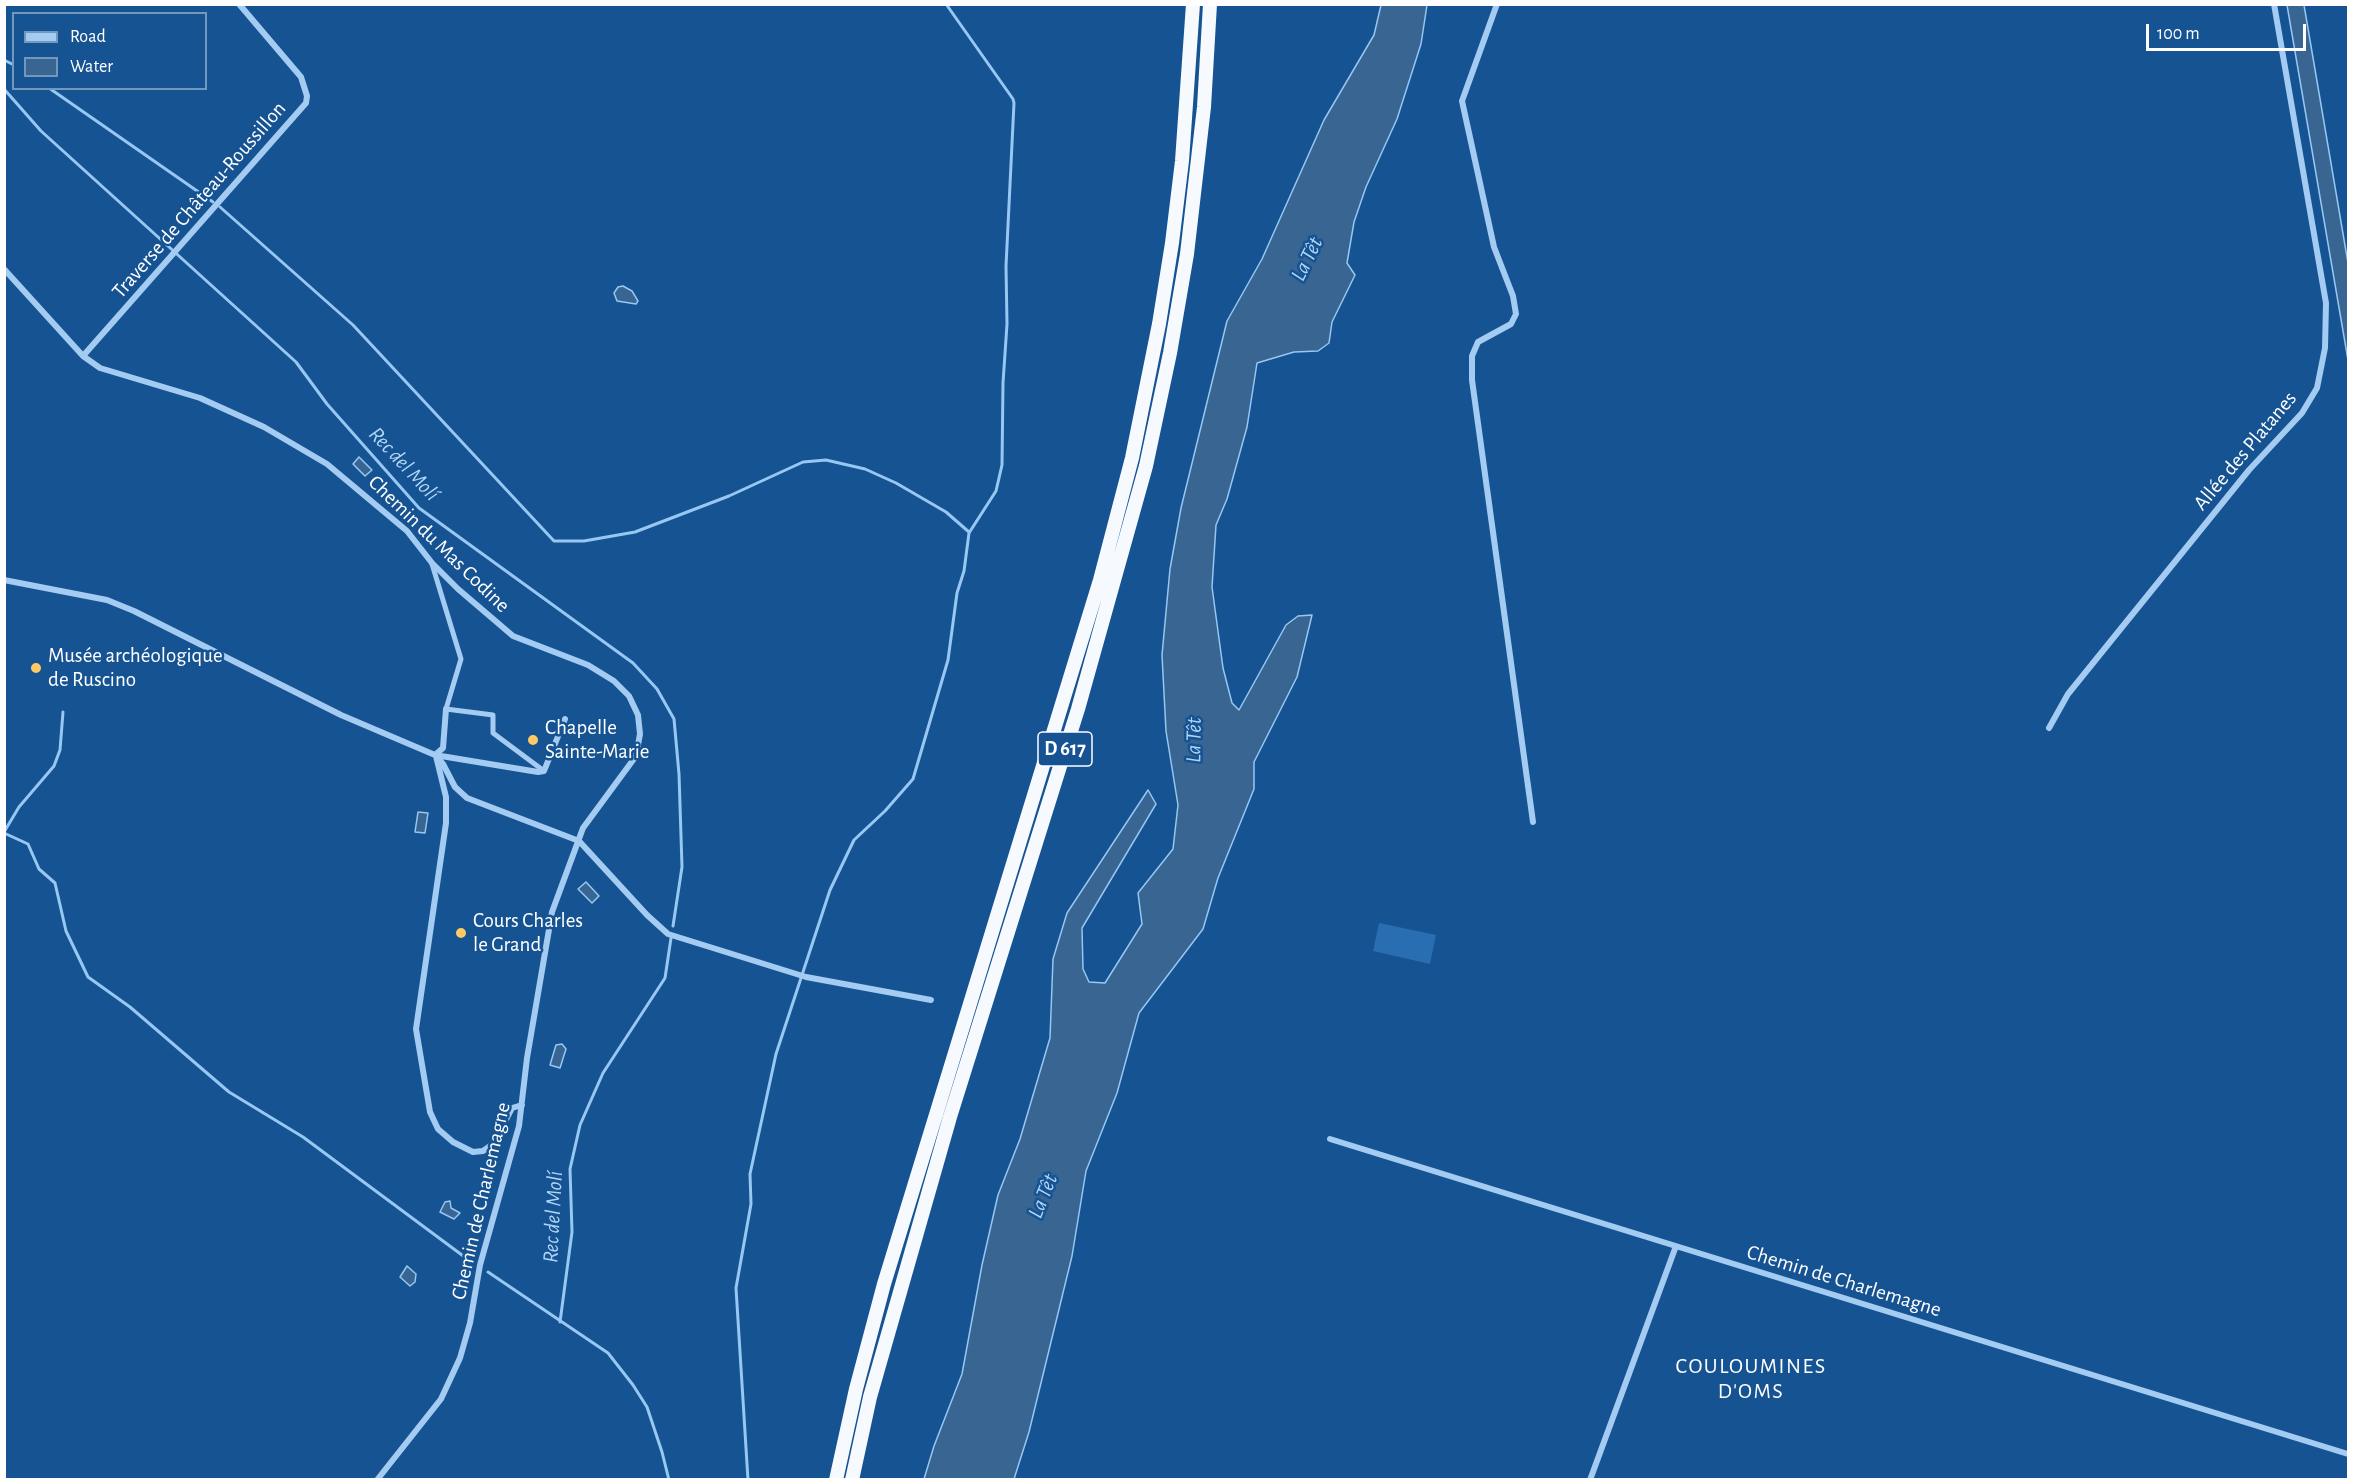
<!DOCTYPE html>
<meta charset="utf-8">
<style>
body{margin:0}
#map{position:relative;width:2353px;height:1484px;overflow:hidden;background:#165392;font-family:"Alegreya Sans",sans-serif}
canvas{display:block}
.frame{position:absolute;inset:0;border:6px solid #fff;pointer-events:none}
.legend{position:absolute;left:12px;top:12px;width:195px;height:78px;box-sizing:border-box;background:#165392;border:2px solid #7398be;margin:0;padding:8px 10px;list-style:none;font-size:18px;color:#fff}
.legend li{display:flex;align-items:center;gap:12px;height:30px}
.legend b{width:30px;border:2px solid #7398be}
.scale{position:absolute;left:2146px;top:24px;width:160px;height:27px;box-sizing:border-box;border:3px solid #fff;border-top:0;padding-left:8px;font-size:18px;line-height:21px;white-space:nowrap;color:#fff;-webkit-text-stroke:4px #165392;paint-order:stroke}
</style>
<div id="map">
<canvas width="2353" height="1484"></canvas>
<div class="frame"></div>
<ul class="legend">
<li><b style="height:8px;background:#a4cbf1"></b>Road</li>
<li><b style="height:16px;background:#386592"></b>Water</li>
</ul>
<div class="scale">100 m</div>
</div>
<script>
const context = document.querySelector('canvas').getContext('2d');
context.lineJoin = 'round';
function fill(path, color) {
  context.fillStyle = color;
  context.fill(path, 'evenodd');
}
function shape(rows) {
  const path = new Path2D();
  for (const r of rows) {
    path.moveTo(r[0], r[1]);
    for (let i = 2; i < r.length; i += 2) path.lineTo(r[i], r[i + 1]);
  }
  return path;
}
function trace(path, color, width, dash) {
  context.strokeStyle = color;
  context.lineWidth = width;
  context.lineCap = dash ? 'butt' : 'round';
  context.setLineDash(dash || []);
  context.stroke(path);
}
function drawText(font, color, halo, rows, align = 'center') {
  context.font = font + ' "Alegreya Sans",sans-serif';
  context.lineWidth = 5;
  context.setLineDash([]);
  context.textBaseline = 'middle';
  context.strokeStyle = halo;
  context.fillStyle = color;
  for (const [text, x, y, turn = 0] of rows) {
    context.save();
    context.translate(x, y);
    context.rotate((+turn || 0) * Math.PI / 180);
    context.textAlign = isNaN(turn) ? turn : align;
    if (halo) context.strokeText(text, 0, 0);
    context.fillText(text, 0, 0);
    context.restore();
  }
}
const green = shape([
 [1379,923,1436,935,1430,964,1373,951]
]);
const water = shape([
 [1381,5,1427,5,1421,44,1397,119,1366,187,1354,222,1347,263,1355,275,1332,322,1329,343,1318,351,1294,352,1257,363,1247,427,1227,499,1216,525,1212,587,1223,668,1232,703,1239,710,1286,625,1298,616,1312,615,1297,677,1254,762,1254,789,1218,878,1203,929,1139,1013,1117,1093,1086,1171,1072,1256,1029,1432,1014,1479,924,1479,934,1446,962,1374,982,1265,998,1195,1020,1139,1050,1038,1053,959,1067,913,1148,790,1156,804,1082,928,1083,969,1089,982,1105,983,1142,924,1138,893,1173,849,1178,805,1166,731,1162,655,1170,569,1181,508,1227,321,1262,259,1324,120,1374,35,1381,5],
 [2287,5,2304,5,2348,263,2348,360,2287,5],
 [623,286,632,291,638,301,636,304,617,301,614,293,618,287,623,286],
 [359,457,372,470,365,476,353,464,359,457],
 [418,812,428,813,425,833,415,832,418,812],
 [586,882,599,896,592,903,578,889,586,882],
 [562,1044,566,1049,560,1068,550,1065,556,1045,562,1044],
 [450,1201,451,1208,460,1213,454,1219,440,1212,445,1202,450,1201],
 [407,1266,416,1274,415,1282,410,1286,400,1277,407,1266]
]);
const stream = shape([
 [4,60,14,65],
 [49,88,213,202],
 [4,89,41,131,296,362,327,404,419,508,633,663,657,689,674,719,679,774,682,867,673,926],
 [220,207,353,325,554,541,584,541,635,532,729,496,803,462,826,460,865,469,896,483,946,512,969,532],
 [4,832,19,807,54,766,60,750,63,712],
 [4,833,28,844,39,869,55,883,66,931,88,977,130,1007,229,1092,303,1137,470,1261],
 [488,1272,608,1353,633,1385,647,1407,662,1452,669,1480],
 [560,1322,572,1232,570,1169,580,1125,603,1073,665,978,671,938],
 [748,1480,736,1288,751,1204,750,1174,776,1054,830,890,854,840,885,811,913,779,948,660,957,593,964,571,969,533,996,491,1002,465,1003,383,1007,324,1006,266,1014,103,1013,99,946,4]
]);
const pedestrian = shape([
 [432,564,461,659,446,709,493,715,493,733,544,771]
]);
const minor = shape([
 [1497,4,1462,101,1494,247,1513,296,1516,314,1511,324,1478,342,1472,356,1472,380,1533,822],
 [4,269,83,356,100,368,200,398,264,427,327,464,407,531,432,563,458,589,513,636,588,665,614,681,629,696,638,715,640,734,636,756,583,828,552,912,527,1058,519,1126,480,1265,470,1323,460,1358,441,1399,377,1480],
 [83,356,306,103,307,96,301,77,239,4],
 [4,580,107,600,134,611,341,715,435,755,538,772,544,771,565,719],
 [2049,728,2068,694,2249,470,2302,413,2317,388,2325,348,2326,303,2274,4],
 [435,755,443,748,446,709],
 [436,756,443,764,455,787,467,798,579,841,647,915,668,934,806,977,931,1000],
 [436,756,446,797,446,823,416,1029,430,1112,438,1129,453,1142,473,1152,483,1151,493,1144,512,1108,522,1105],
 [1330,1139,2348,1454],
 [1590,1480,1676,1246]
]);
const trunk = shape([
 [836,1480,856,1389,884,1284,1100,580,1132,458,1159,324,1172,243,1182,161,1193,4],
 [852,1480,870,1397,950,1117,1078,709,1146,466,1170,353,1187,254,1204,107,1210,4]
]);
const markers = [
 [36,668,6,"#ffc964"],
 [533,740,6,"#ffc964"],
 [461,933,6,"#ffc964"]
];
const shields = [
 [1065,749,54]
];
const shieldNames = [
 ["D 617",1065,749]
];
const streetNames = [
 ["Traverse de Château-Roussillon",199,200,-49],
 ["Allée des Platanes",2245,451,-50],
 ["Chemin du Mas Codine",439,544,44],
 ["Chemin de Charlemagne",481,1201,-77],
 ["Chemin de Charlemagne",1844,1281,17]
];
const poiNames = [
 ["Musée archéologique",48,656],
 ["de Ruscino",48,680],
 ["Chapelle",545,728],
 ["Sainte-Marie",545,752],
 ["Cours Charles",473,921],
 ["le Grand",473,945]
];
const waterNames = [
 ["La Têt",1307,259,-64],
 ["Rec del Molí",404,464,47],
 ["La Têt",1194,740,-89],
 ["La Têt",1043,1196,-68],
 ["Rec del Molí",553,1217,-87]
];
const neighbourhoodNames = [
 ["COULOUMINES",1751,1366],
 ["D'OMS",1751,1391]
];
fill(green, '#286eb1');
fill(water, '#386592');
trace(water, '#97c7f3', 1.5);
trace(stream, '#97c7f3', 3);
trace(pedestrian, '#a4cbf1', 5);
trace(minor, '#a4cbf1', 6);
trace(trunk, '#f6faff', 14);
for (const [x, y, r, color] of markers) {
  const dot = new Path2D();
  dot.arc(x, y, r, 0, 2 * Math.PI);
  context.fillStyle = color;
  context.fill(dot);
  trace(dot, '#165392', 2);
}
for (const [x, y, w] of shields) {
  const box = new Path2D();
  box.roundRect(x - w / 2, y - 17, w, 34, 4.5);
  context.fillStyle = '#165392';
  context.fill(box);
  trace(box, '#fff', 1.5);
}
drawText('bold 20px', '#fff', null, shieldNames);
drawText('21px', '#fff', '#165392', streetNames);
drawText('21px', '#fff', '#165392', poiNames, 'left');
drawText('italic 22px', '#b0d5f7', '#165392', waterNames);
context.letterSpacing = '1.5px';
drawText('22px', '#fff', '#165392', neighbourhoodNames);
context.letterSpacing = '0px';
</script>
